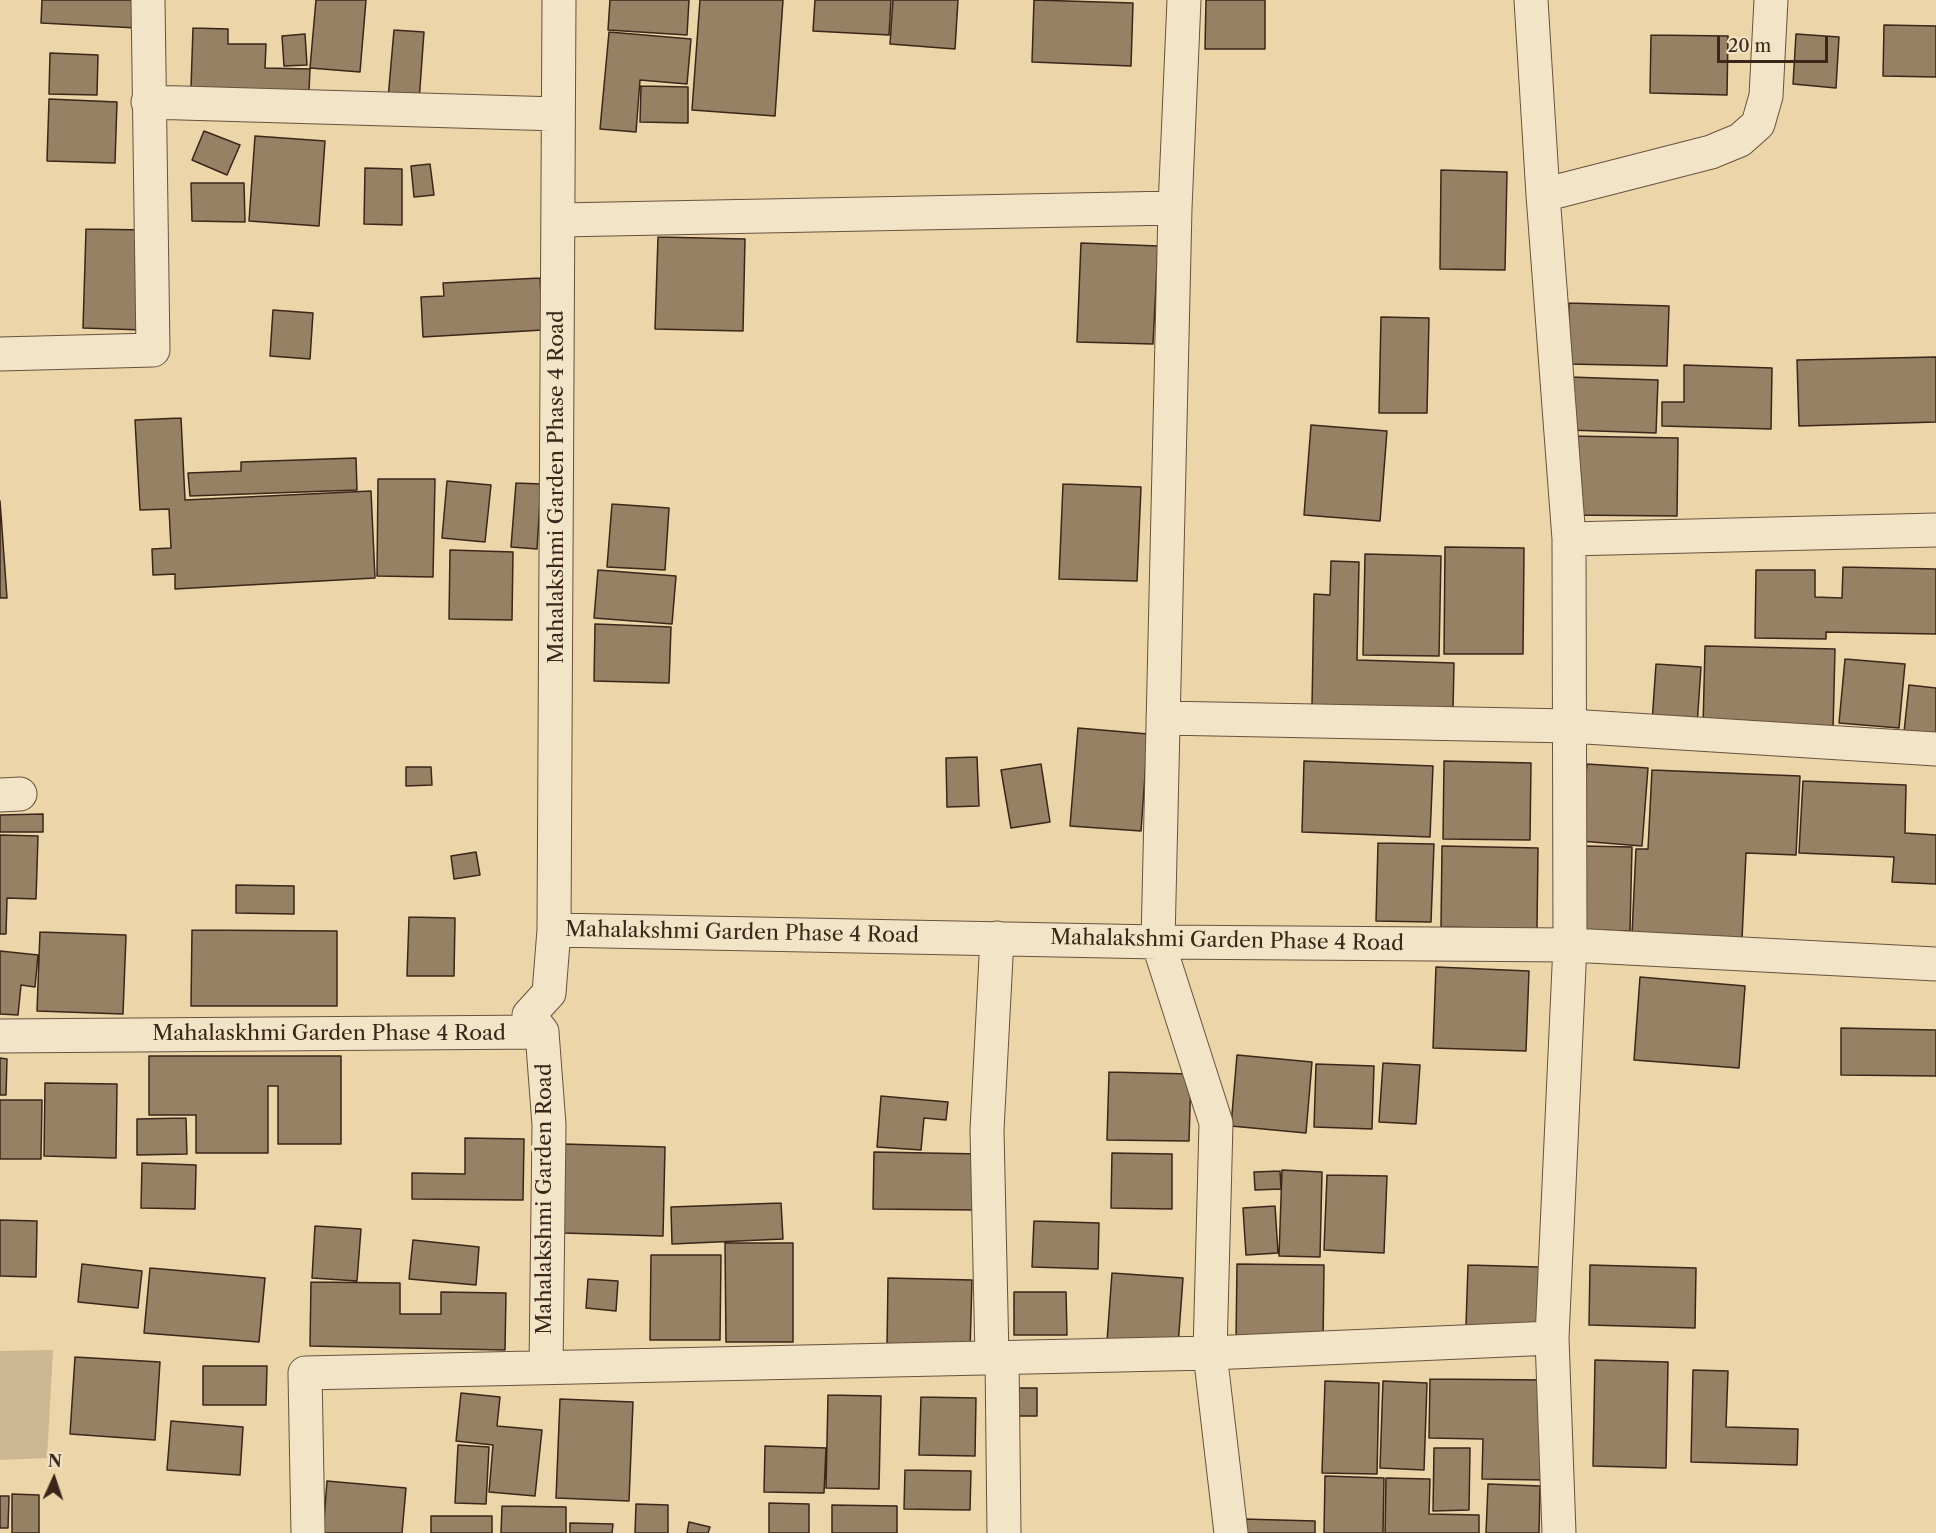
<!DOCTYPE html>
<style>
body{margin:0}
#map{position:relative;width:1936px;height:1533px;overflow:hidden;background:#ebd5a9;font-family:"Libre Caslon Text",serif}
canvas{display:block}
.north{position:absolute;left:24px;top:1449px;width:60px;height:60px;-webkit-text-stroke:4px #f2e4c7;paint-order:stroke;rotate:3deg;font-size:16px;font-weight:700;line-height:24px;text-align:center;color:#3b2619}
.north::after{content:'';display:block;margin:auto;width:21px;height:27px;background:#3b2619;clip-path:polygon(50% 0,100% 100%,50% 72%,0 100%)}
.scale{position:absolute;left:1717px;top:36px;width:111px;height:27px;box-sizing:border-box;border:3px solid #3b2619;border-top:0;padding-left:8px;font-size:18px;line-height:21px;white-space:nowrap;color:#3b2619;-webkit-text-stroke:4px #f2e4c7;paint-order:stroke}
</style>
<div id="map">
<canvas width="1936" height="1533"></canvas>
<div class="north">N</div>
<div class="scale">20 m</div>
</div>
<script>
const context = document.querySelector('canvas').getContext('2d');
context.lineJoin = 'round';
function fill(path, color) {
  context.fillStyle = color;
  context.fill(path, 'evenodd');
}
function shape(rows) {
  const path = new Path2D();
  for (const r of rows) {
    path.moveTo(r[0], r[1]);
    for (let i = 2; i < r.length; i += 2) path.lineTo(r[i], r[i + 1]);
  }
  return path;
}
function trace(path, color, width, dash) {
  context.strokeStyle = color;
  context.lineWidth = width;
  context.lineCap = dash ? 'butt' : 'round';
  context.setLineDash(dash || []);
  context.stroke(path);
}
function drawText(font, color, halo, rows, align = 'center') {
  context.font = font + ' "Libre Caslon Text",serif';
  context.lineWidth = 6;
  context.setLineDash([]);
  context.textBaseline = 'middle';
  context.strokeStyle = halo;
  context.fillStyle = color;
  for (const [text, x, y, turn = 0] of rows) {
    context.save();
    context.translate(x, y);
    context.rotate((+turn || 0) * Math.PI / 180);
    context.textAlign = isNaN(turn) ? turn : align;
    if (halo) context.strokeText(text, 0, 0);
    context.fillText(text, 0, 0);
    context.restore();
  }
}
const green = shape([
 [53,1350,47,1458,0,1460,0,1351]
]);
const building = shape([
 [42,0,139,0,137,28,41,23,42,0],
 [316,0,366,0,360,72,310,68,316,0],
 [610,0,689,0,687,35,608,30,610,0],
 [700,0,783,0,775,116,692,110,700,0],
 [815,0,891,0,889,35,813,31,815,0],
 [893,0,958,0,955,49,890,44,893,0],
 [1034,0,1133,3,1131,66,1032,62,1034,0],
 [1206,0,1265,0,1265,49,1205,49,1206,0],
 [1884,25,1936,26,1936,77,1883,76,1884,25],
 [193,28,228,29,228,44,266,44,265,68,310,69,309,91,191,88,193,28],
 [394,30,424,32,419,101,388,99,394,30],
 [609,32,691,39,687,84,640,80,636,132,600,129,609,32],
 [305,34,307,65,284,66,282,36,305,34],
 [1796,34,1839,37,1836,88,1793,84,1796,34],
 [1651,35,1728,36,1727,95,1650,93,1651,35],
 [50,53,98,55,97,95,49,94,50,53],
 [641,86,688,87,688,123,640,122,641,86],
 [49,99,117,102,115,163,47,161,49,99],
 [204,131,240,145,227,175,192,160,204,131],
 [255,136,325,141,319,226,249,221,255,136],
 [430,164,434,195,414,197,411,166,430,164],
 [365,168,402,169,402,225,364,224,365,168],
 [1441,170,1507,172,1505,270,1440,269,1441,170],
 [191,183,244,183,245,222,192,221,191,183],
 [86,229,146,230,144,330,83,328,86,229],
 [658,237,745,239,743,331,655,329,658,237],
 [1081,243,1158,246,1153,344,1077,342,1081,243],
 [540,278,543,330,423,337,421,297,444,296,443,283,540,278],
 [1569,303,1669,306,1667,366,1567,364,1569,303],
 [273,310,313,313,310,359,270,356,273,310],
 [1381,317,1429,318,1427,413,1379,413,1381,317],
 [1936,357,1936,422,1799,426,1797,360,1936,357],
 [1684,365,1772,368,1771,429,1662,426,1662,402,1684,402,1684,365],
 [1570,377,1658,380,1656,433,1568,430,1570,377],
 [181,418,185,500,371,491,375,578,175,589,175,574,153,575,152,549,171,548,169,509,140,510,135,420,181,418],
 [1311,425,1387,431,1380,521,1304,515,1311,425],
 [1568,436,1678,438,1677,516,1567,515,1568,436],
 [356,458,357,490,190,496,188,473,241,471,241,462,356,458],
 [378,479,435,479,433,577,377,576,378,479],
 [447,481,491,485,485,542,442,538,447,481],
 [516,483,541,484,537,549,511,547,516,483],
 [1063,484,1141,487,1137,581,1059,579,1063,484],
 [0,501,7,598,0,598,0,501],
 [612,504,669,508,665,570,607,567,612,504],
 [1445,547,1524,548,1523,654,1444,654,1445,547],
 [450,550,513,552,512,620,449,619,450,550],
 [1365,554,1441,556,1439,656,1363,655,1365,554],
 [1331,561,1359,562,1357,660,1454,663,1453,709,1312,706,1314,594,1330,595,1331,561],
 [1843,567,1936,569,1936,634,1826,632,1826,639,1755,638,1756,570,1815,570,1815,597,1842,598,1843,567],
 [598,570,676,576,672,624,594,618,598,570],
 [595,624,671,627,669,683,594,681,595,624],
 [1705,646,1835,649,1833,730,1703,727,1705,646],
 [1845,659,1905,664,1899,728,1839,723,1845,659],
 [1656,664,1701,667,1697,726,1652,723,1656,664],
 [1909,685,1936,688,1936,735,1904,732,1909,685],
 [1078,728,1148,734,1141,831,1070,826,1078,728],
 [977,757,979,806,947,807,946,758,977,757],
 [1304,761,1433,766,1430,837,1302,832,1304,761],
 [1444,761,1531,763,1530,840,1443,839,1444,761],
 [1041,764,1050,822,1011,828,1001,770,1041,764],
 [1587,764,1648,768,1642,846,1580,841,1587,764],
 [406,767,431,767,432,785,406,786,406,767],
 [1652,770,1800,776,1796,855,1746,853,1742,939,1632,934,1636,849,1648,849,1652,770],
 [1803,781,1906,785,1905,833,1936,835,1936,884,1892,882,1894,857,1799,853,1803,781],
 [43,814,43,832,0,832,0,815,43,814],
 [0,835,38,836,36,899,7,898,6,934,0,934,0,835],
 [1378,843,1434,844,1431,922,1376,921,1378,843],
 [1442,846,1538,848,1537,929,1441,927,1442,846],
 [1584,846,1632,847,1630,931,1583,930,1584,846],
 [476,852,480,875,454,879,451,856,476,852],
 [236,885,294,886,294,914,236,913,236,885],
 [409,917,455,918,454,976,407,976,409,917],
 [192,930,337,931,337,1006,191,1006,192,930],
 [40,932,126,935,123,1014,37,1011,40,932],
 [0,951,38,955,35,987,21,985,18,1015,0,1014,0,951],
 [1436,967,1529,971,1526,1051,1433,1048,1436,967],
 [1640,977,1745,986,1739,1068,1634,1060,1640,977],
 [1841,1028,1936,1030,1936,1076,1841,1075,1841,1028],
 [1237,1055,1312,1062,1306,1133,1231,1126,1237,1055],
 [149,1056,341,1056,341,1144,278,1144,278,1086,268,1086,268,1153,196,1153,196,1115,149,1115,149,1056],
 [0,1058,7,1059,6,1095,0,1095,0,1058],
 [1383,1063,1420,1065,1416,1124,1379,1122,1383,1063],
 [1316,1064,1374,1066,1372,1129,1314,1127,1316,1064],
 [1109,1072,1191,1074,1189,1141,1107,1140,1109,1072],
 [45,1083,117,1084,116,1158,44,1156,45,1083],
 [881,1096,948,1102,946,1120,924,1118,921,1150,877,1147,881,1096],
 [0,1100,42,1100,41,1159,0,1159,0,1100],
 [186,1118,187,1154,137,1155,137,1119,186,1118],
 [465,1138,524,1139,523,1200,412,1199,412,1173,465,1174,465,1138],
 [564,1144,665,1147,663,1236,563,1233,564,1144],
 [874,1152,981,1154,980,1210,873,1209,874,1152],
 [1112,1153,1172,1154,1172,1209,1111,1208,1112,1153],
 [142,1163,196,1165,195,1209,141,1208,142,1163],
 [1282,1170,1322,1172,1320,1257,1279,1256,1282,1170],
 [1280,1171,1281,1189,1255,1190,1254,1172,1280,1171],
 [1327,1175,1387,1176,1384,1253,1324,1250,1327,1175],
 [781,1203,783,1239,672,1244,671,1207,781,1203],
 [1275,1206,1278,1253,1246,1255,1243,1208,1275,1206],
 [0,1220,37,1221,36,1277,0,1276,0,1220],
 [1034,1221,1099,1223,1098,1269,1032,1267,1034,1221],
 [315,1226,361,1229,357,1281,312,1278,315,1226],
 [413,1240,479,1247,476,1285,409,1279,413,1240],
 [725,1243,793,1243,793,1342,726,1342,725,1243],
 [651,1255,721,1255,720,1340,650,1340,651,1255],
 [82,1264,142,1271,138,1308,78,1302,82,1264],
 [1237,1264,1324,1265,1323,1343,1236,1342,1237,1264],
 [1468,1265,1539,1267,1537,1329,1466,1326,1468,1265],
 [1590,1265,1696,1268,1695,1328,1589,1325,1590,1265],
 [150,1268,265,1278,259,1342,144,1333,150,1268],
 [1112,1273,1183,1278,1178,1346,1107,1341,1112,1273],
 [888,1278,972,1280,970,1351,887,1349,888,1278],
 [588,1279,618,1281,616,1311,586,1308,588,1279],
 [311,1282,400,1283,400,1314,441,1314,441,1292,506,1293,505,1350,310,1346,311,1282],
 [1014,1292,1066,1292,1067,1335,1014,1335,1014,1292],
 [75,1357,160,1362,155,1440,70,1434,75,1357],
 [1595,1360,1668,1362,1666,1468,1593,1466,1595,1360],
 [203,1366,267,1366,266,1405,203,1405,203,1366],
 [1693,1370,1728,1371,1726,1427,1798,1429,1797,1465,1691,1462,1693,1370],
 [1430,1379,1547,1380,1544,1480,1482,1479,1483,1439,1429,1438,1430,1379],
 [1325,1381,1379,1383,1377,1474,1322,1473,1325,1381],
 [1383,1381,1427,1383,1424,1470,1380,1468,1383,1381],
 [1015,1388,1037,1388,1037,1416,1015,1416,1015,1388],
 [461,1393,500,1397,497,1426,542,1430,535,1496,489,1492,493,1445,456,1441,461,1393],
 [828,1395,881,1396,879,1489,826,1488,828,1395],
 [921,1397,976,1398,975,1456,919,1455,921,1397],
 [560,1399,633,1402,629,1501,556,1498,560,1399],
 [171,1421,243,1427,240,1475,167,1470,171,1421],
 [458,1445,489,1447,486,1504,455,1503,458,1445],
 [765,1446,826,1448,824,1493,764,1492,765,1446],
 [1434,1448,1470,1448,1469,1510,1433,1511,1434,1448],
 [905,1470,971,1471,970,1510,904,1509,905,1470],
 [1325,1476,1384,1478,1383,1533,1324,1533,1325,1476],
 [1386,1478,1430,1479,1429,1514,1479,1515,1479,1533,1385,1533,1386,1478],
 [327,1481,406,1488,402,1533,323,1533,327,1481],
 [1488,1484,1540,1486,1539,1533,1486,1533,1488,1484],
 [12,1494,39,1495,39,1533,12,1533,12,1494],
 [0,1496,9,1496,8,1528,0,1528,0,1496],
 [769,1503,809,1504,809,1533,769,1533,769,1503],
 [636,1504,668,1505,668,1533,635,1533,636,1504],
 [832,1505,897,1506,897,1533,832,1533,832,1505],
 [502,1506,566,1507,566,1533,501,1533,502,1506],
 [431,1516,492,1516,492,1533,431,1533,431,1516],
 [1243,1519,1315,1521,1315,1533,1243,1533,1243,1519],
 [689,1522,710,1527,708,1533,687,1533,689,1522],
 [570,1523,613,1524,612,1533,570,1533,570,1523]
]);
const minor = shape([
 [559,0,554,930,1158,942,1570,945,1936,964],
 [1184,0,1175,208,1158,942,1216,1123,1210,1353,1552,1338,1570,945,1569,539,1543,195,1531,0],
 [148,102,558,114],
 [1543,195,1711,152,1740,140,1758,124,1766,96,1771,0],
 [559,220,1175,208],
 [0,354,153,350,148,0],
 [1569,539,1936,530],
 [1163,718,1570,726,1936,749],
 [0,795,20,794],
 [542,1032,549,1125,546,1367],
 [0,1036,542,1032,529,1015,549,993,554,930],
 [1552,1338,1559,1533],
 [992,1357,987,1130,997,938],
 [1002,1357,1004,1533],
 [308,1533,305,1373,1210,1353,1231,1533]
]);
const streetNames = [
 ["Mahalakshmi Garden Phase 4 Road",557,487,-90],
 ["Mahalakshmi Garden Phase 4 Road",742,933,1],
 ["Mahalakshmi Garden Phase 4 Road",1227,941,1],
 ["Mahalaskhmi Garden Phase 4 Road",329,1034],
 ["Mahalakshmi Garden Road",545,1199,-90]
];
fill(green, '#cdb791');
fill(building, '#978164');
trace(building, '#3b2619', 1.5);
trace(minor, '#67523d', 35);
trace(minor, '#f2e4c7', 33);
drawText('21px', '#3b2619', '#f2e4c7', streetNames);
</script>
